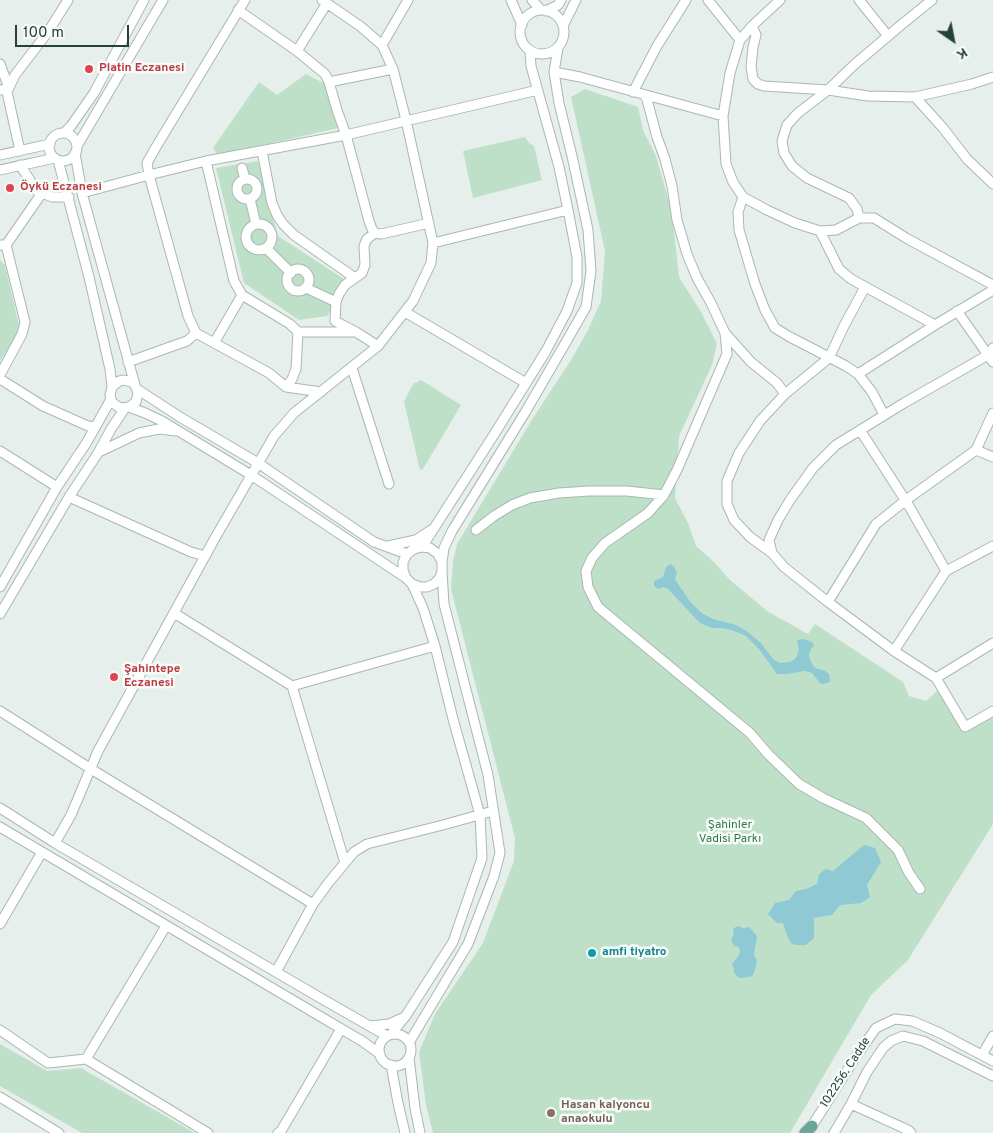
<!DOCTYPE html>
<meta charset="utf-8">
<style>
body{margin:0}
#map{position:relative;width:993px;height:1133px;overflow:hidden;background:#e6efeb;font-family:Overpass,sans-serif}
canvas{display:block}
.north{position:absolute;left:928px;top:15px;width:50px;height:50px;-webkit-text-stroke:4px #f7fbf9;paint-order:stroke;rotate:147deg;font-size:14px;font-weight:700;line-height:20px;text-align:center;color:#24423a}
.north::after{content:'';display:block;margin:auto;width:18px;height:22px;background:#24423a;clip-path:polygon(50% 0,100% 100%,50% 72%,0 100%)}
.scale{position:absolute;left:15px;top:25px;width:114px;height:22px;box-sizing:border-box;border:2px solid #24423a;border-top:0;padding-left:6px;font-size:15px;line-height:18px;white-space:nowrap;color:#24423a;-webkit-text-stroke:4px #f7fbf9;paint-order:stroke}
</style>
<div id="map">
<canvas width="993" height="1133"></canvas>
<div class="north">K</div>
<div class="scale">100 m</div>
</div>
<script>
const context = document.querySelector('canvas').getContext('2d');
context.lineJoin = 'round';
function fill(path, color) {
  context.fillStyle = color;
  context.fill(path, 'evenodd');
}
function shape(rows) {
  const path = new Path2D();
  for (const r of rows) {
    if (r.length === 3) {
      path.moveTo(r[0] + r[2], r[1]);
      path.arc(r[0], r[1], r[2], 0, 2 * Math.PI);
      continue;
    }
    path.moveTo(r[0], r[1]);
    for (let i = 2; i < r.length; i += 2) path.lineTo(r[i], r[i + 1]);
  }
  return path;
}
function trace(path, color, width, dash) {
  context.strokeStyle = color;
  context.lineWidth = width;
  context.lineCap = dash ? 'butt' : 'round';
  context.setLineDash(dash || []);
  context.stroke(path);
}
function drawText(font, color, halo, rows, align = 'center') {
  context.font = font + ' Overpass,sans-serif';
  context.lineWidth = 5;
  context.setLineDash([]);
  context.textBaseline = 'middle';
  context.strokeStyle = halo;
  context.fillStyle = color;
  for (const [text, x, y, turn = 0] of rows) {
    context.save();
    context.translate(x, y);
    context.rotate((+turn || 0) * Math.PI / 180);
    context.textAlign = isNaN(turn) ? turn : align;
    if (halo) context.strokeText(text, 0, 0);
    context.fillText(text, 0, 0);
    context.restore();
  }
}
const green = shape([
 [306,74,331,87,343,127,217,155,213,148,259,82,277,95],
 [585,89,638,107,643,130,656,156,672,212,679,277,701,312,717,344,712,365,679,436,675,498,688,523,696,546,714,562,730,580,767,611,808,634,815,624,903,682,909,696,926,701,937,691,945,697,965,729,976,726,993,716,993,824,908,960,871,995,790,1133,433,1133,426,1105,419,1052,435,1014,483,943,514,861,515,838,451,589,453,561,457,544,533,418,571,360,588,330,601,301,605,251,571,97],
 [525,137,529,143,534,146,542,180,473,198,463,151],
 [258,161,278,236,347,281,327,316,299,320,244,283,216,168],
 [0,260,5,265,20,330,0,361],
 [421,380,461,405,423,469,420,470,404,402,413,384],
 [0,1044,47,1071,81,1068,195,1133,82,1133,0,1086]
]);
const water = shape([
 [671,564,674,567,677,573,675,579,678,584,692,604,703,614,713,619,736,625,745,630,761,643,773,659,780,663,790,662,794,660,797,656,799,650,797,642,798,640,803,639,812,642,814,645,811,649,809,655,810,660,815,668,825,671,829,674,830,682,823,684,820,683,812,673,805,671,787,674,777,674,759,649,746,636,734,631,723,628,712,628,700,623,668,589,663,587,658,589,654,586,654,581,663,577,665,570,667,566],
 [864,845,875,848,881,862,867,885,870,897,861,903,840,905,832,915,814,918,814,938,806,945,797,945,792,944,788,938,783,923,777,923,768,914,775,903,789,900,796,891,806,889,817,884,819,874,826,869,833,871],
 [738,926,743,928,749,927,756,935,757,938,755,947,754,955,757,961,755,970,752,976,749,977,740,978,737,976,734,972,734,968,732,965,734,961,739,955,740,950,738,947,734,946,731,939,734,935,733,930,734,928]
]);
const minor = shape([
 [245,0,156,147,147,163,149,175,188,316,196,333,269,373,286,387,321,392],
 [511,0,522,25],
 [532,0,541,10],
 [708,0,740,40],
 [780,0,752,26,740,40,730,73,723,116,726,164,733,182,743,197,767,210,795,223,820,231,836,230,859,218,874,218,906,238,993,285],
 [859,0,888,36],
 [238,10,297,51,325,74,329,82,337,110,346,135,369,221,372,229,375,233,381,234,390,232,429,223],
 [542,32,22],
 [546,11,558,5,561,0],
 [563,26,576,0],
 [752,26,756,35,753,47,751,67,753,79,758,84,764,86,828,90,868,96,915,97,972,84,993,77],
 [382,45,408,0],
 [297,51,327,3],
 [0,64,9,88,0,90],
 [554,72,580,77,723,116],
 [329,82,393,69],
 [633,92,657,46,686,0],
 [646,96,657,137,665,159,672,186,677,220,687,254,697,278,711,303,725,333,727,354,677,470,664,495,648,513,605,543,592,558,586,571,588,587,598,607,750,733,768,754,799,784,823,798,866,818,898,850,909,873,920,889],
 [915,97,943,128,967,159,993,184],
 [64,133,71,126,94,93,144,0],
 [63,147,14],
 [77,146,163,0],
 [20,151,7,92,15,75,48,32,68,0],
 [262,151,272,203,277,215,283,224,294,235,355,278],
 [75,153,82,193,135,385],
 [0,155,50,144],
 [58,160,89,277,110,369,112,387,110,395,111,399,113,403,120,408,129,407,136,402,138,393,135,385,132,382,123,380,119,381,112,387],
 [206,161,234,281,242,295,290,324,298,332,296,369,292,379,286,387],
 [20,165,37,191,52,197,69,197],
 [242,168,245,179],
 [0,170,55,158],
 [247,189,10],
 [82,193,149,175,206,161,346,135,538,90],
 [743,197,738,212,739,230,755,284,765,310,775,328,790,337,846,366,858,374,872,392,884,415],
 [250,199,256,224],
 [859,218,857,209,849,198,807,178,792,166,784,153,782,141,787,125,798,113,828,90,855,64,901,25,932,0],
 [259,237,13],
 [820,231,839,269,851,279,935,325],
 [375,233,367,239,364,246,365,265,362,273,345,285,339,294,336,302,335,321,356,332,378,346],
 [433,243,568,210],
 [0,245,6,245,25,322,22,334,0,375],
 [6,245,42,193],
 [266,248,291,273],
 [298,280,11],
 [306,288,336,302],
 [957,311,993,362],
 [405,312,526,383],
 [298,332,354,332],
 [725,333,751,362,777,383,785,394],
 [214,343,242,295],
 [993,348,988,355,904,403,836,445,813,468,790,500,778,520,769,540,772,553,784,567,828,602,894,651,936,678,993,643],
 [128,362,187,341,196,333],
 [352,368,389,484],
 [858,374,935,325,993,290],
 [0,379,43,406,88,426,95,427],
 [137,389,180,417,258,463,374,542,407,554],
 [129,407,145,413,162,421,251,475,406,578],
 [860,430,909,506,946,571],
 [976,450,993,457],
 [0,451,57,487],
 [99,452,139,433,159,429,176,431],
 [69,497,191,552,205,556],
 [476,530,494,516,512,505,530,498,559,493,589,491,627,491,664,495],
 [388,546,416,540,431,530],
 [422,547,495,433,546,351,567,311,577,283,577,257,568,210,559,167,531,66,530,51],
 [422,547,430,548,438,554,442,562,442,572,439,579,434,584,427,587,420,587,412,584,406,578,403,570,403,562,407,554,414,549,422,547],
 [772,553,750,537,734,520,727,504,727,481,739,453,760,421,785,394,829,358,844,326,865,287],
 [442,562,444,548,452,531,526,411,566,342,586,307,591,271,588,230,572,156,559,103,554,72,558,48],
 [0,587,57,487,87,442,111,399],
 [828,602,876,524,906,500,976,450,993,413],
 [174,613,292,686,345,863],
 [0,614,69,497,98,453,111,429,125,408],
 [894,651,946,571,993,546],
 [936,678,965,727,993,711],
 [292,686,435,646],
 [0,711,91,769,313,904],
 [0,808,55,843,324,1000,387,1036],
 [0,827,323,1018,362,1041,380,1054],
 [55,843,71,815,98,751,215,538,274,436,294,413,378,346,413,301,431,263,433,243,406,120,393,69,382,45,360,26,322,0],
 [0,924,42,852],
 [276,972,313,904,329,882,354,852,367,844,443,825,493,811],
 [370,1026,389,1024,402,1018],
 [0,1030,48,1063,86,1059,208,1133],
 [395,1050,16],
 [391,1034,405,1017,453,942,482,858,480,815,453,719,435,646,423,608,412,584],
 [410,1041,468,944,494,876,500,853,488,775,444,604,442,572],
 [982,1055,993,1036],
 [409,1058,415,1108,420,1133],
 [86,1059,166,926],
 [391,1065,398,1103,405,1133],
 [0,1097,59,1133],
 [851,1104,908,1130,911,1133],
 [812,1126,857,1055,876,1028,895,1019,912,1021,940,1033,993,1061],
 [278,1133,281,1131,341,1029],
 [834,1133,851,1104,867,1072,883,1048,891,1041,903,1036,923,1041,993,1076]
]);
const major = shape([
 [805,1133,812,1126]
]);
const markers = [
 [89,69,5,"#e0444e"],
 [10,188,5,"#e0444e"],
 [114,677,5,"#e0444e"],
 [592,953,5,"#0f9aa8"],
 [551,1113,5,"#8d6e63"]
];
const healthNames = [
 ["Platin Eczanesi",99,69],
 ["Öykü Eczanesi",20,188],
 ["Şahintepe",124,670],
 ["Eczanesi",124,684]
];
const parkNames = [
 ["Şahinler",730,826],
 ["Vadisi Parkı",730,840]
];
const cultureNames = [
 ["amfi tiyatro",602,953]
];
const streetNames = [
 ["102256. Cadde",846,1073,-57]
];
const educationNames = [
 ["Hasan kalyoncu",561,1106],
 ["anaokulu",561,1120]
];
fill(green, '#bfe0c8');
fill(water, '#8ec9d4');
trace(minor, '#a8b8b2', 11);
trace(major, '#c2cac8', 13);
trace(minor, '#fff', 9);
trace(major, '#6aa596', 11);
for (const [x, y, r, color] of markers) {
  const dot = new Path2D();
  dot.arc(x, y, r, 0, 2 * Math.PI);
  context.fillStyle = color;
  context.fill(dot);
  trace(dot, '#f7fbf9', 2);
}
drawText('bold 12px', '#be3a42', '#f7fbf9', healthNames, 'left');
drawText('12px', '#2d7a4b', '#f7fbf9', parkNames);
drawText('bold 12px', '#0d838f', '#f7fbf9', cultureNames, 'left');
drawText('12px', '#24423a', '#f7fbf9', streetNames);
drawText('bold 12px', '#785e54', '#f7fbf9', educationNames, 'left');
</script>
